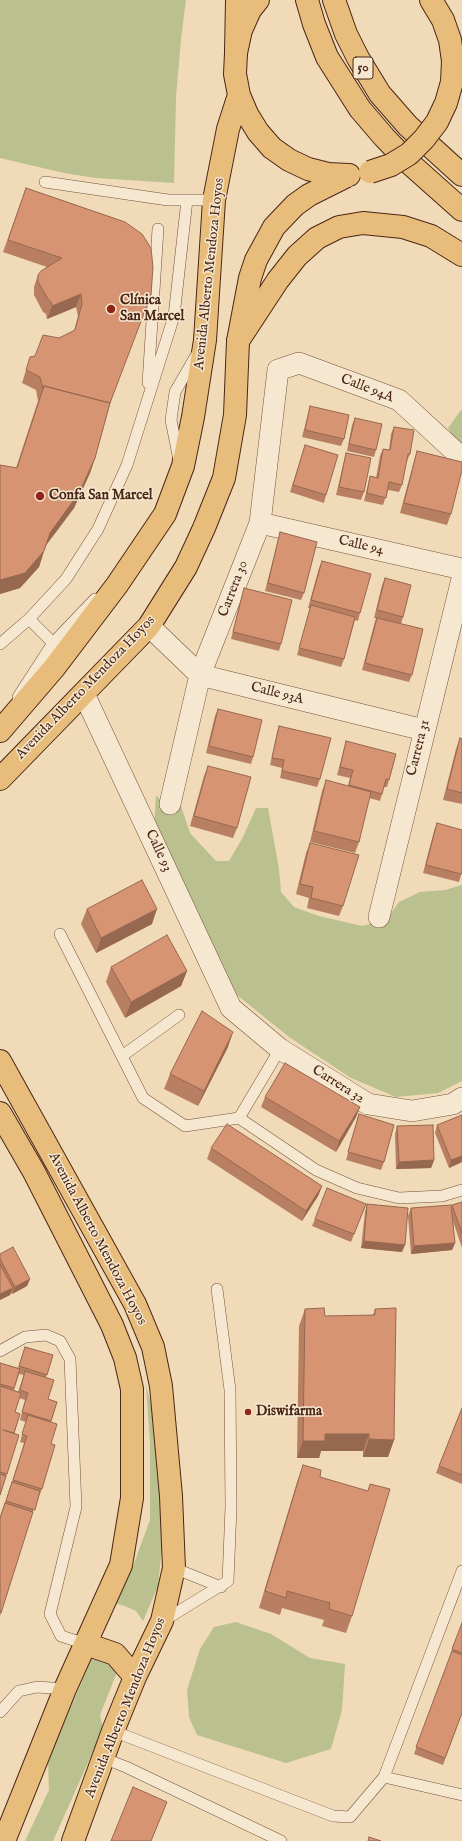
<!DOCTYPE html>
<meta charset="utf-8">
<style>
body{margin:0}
canvas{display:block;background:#f1dab7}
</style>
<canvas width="462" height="1841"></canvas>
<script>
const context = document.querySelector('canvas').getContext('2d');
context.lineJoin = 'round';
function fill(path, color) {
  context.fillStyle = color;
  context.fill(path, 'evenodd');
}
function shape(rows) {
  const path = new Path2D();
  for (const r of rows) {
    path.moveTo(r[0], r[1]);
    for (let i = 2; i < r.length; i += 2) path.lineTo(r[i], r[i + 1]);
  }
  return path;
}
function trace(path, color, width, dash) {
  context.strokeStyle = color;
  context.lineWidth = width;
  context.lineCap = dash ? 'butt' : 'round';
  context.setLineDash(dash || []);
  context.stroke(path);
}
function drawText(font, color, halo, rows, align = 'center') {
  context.font = font + ' "IM FELL English",serif';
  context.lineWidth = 3;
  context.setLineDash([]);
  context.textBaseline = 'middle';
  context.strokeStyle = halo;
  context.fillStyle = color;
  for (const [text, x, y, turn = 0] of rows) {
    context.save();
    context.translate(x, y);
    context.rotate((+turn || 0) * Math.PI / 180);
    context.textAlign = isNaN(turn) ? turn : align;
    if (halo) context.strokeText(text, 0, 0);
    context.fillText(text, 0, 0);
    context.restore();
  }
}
const green = shape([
 [0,0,186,0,181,39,176,97,174,183,96,178,64,173,0,158],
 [461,410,462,411,462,448,457,444,448,428],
 [156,795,172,812,181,806,190,833,216,861,229,861,243,837,256,808,268,808,279,869,281,892,294,907,319,916,362,926,386,920,399,902,420,892,445,890,462,885,462,1081,438,1093,396,1097,351,1078,289,1037,237,995,154,829],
 [146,1385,161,1442,162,1546,158,1586,143,1621,136,1611,125,1606,113,1603,132,1569,150,1520,150,1443],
 [236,1622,271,1634,310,1658,345,1664,342,1710,331,1749,286,1763,197,1735,189,1717,187,1690,200,1649,214,1627],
 [93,1656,119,1667,100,1715,103,1729,53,1841,25,1841,49,1790,48,1760]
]);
const lane = shape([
 [45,182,168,200,214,200],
 [148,383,158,229],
 [179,460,171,420,175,392,197,354],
 [29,619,53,643],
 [0,644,29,619,66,579,98,529,127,465,174,316,187,200],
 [18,697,53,643,95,599],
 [60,934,143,1098,185,1126,239,1118,316,1170,357,1188,399,1198,442,1196,462,1190],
 [122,1056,179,1015],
 [239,1118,280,1049],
 [0,1351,25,1337,46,1335,60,1341,70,1359,76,1507,50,1614,61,1636,86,1644],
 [174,1568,221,1587],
 [163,1621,228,1581,231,1507,230,1390,217,1289],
 [0,1712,19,1691,37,1687,65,1689],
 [113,1731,333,1816,350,1817,384,1777,462,1571],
 [103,1758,126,1767,281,1841],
 [384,1777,462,1795]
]);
const street = shape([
 [260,523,462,569],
 [149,626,200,675,424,730],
 [84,694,231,1008,280,1049,368,1104,412,1111,453,1104,462,1098],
 [170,804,200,675,260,523,278,370,299,363,399,400,462,458],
 [379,917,462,579]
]);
const primary = shape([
 [258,0,250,10,241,30,236,53,235,74,239,95,247,114,258,132,272,148,289,160,308,169,328,174,349,175],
 [431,0,443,20,450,40,453,61],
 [0,731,54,668,117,585,165,514,183,466,193,417,205,340,214,200,228,129,239,95],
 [0,779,149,626,186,567,204,528,224,478,235,415,238,341,250,278,256,260,274,227,295,205,309,195,349,175],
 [0,1061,135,1304,153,1347,161,1386,171,1496,174,1568,162,1621,135,1677,113,1731,73,1841],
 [0,1113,34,1172,112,1325,125,1358,132,1389,132,1498,121,1565,65,1689,4,1841],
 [86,1644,115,1654,135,1677]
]);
const highway = shape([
 [307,0,314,24,327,57,360,109,384,137,407,161,462,210],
 [334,0,346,34,358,58,380,94,408,126,462,175],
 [236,53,237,0],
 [238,341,278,280,297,256,317,238,339,227,363,223,403,227,431,236,462,255]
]);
const primaryBridge = shape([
 [370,172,391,165,409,154,424,139,437,122,446,103,452,82,453,61]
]);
const wall = shape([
 [26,188,125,222,110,404,95,458,90,473,74,508,46,545,39,567,20,588,0,594,0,465,16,468,38,401,36,390,22,383,30,357,35,356,59,338,74,331,78,316,76,307,47,319,46,314,43,312,34,295,34,287,38,275,47,267,3,252],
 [310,406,344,439,341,446,302,437,308,414],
 [355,418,376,450,374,457,347,451,352,425],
 [394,427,410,454,407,461,406,461,402,485,399,492,388,490,383,505,364,501,368,484,370,476,376,478,380,456,383,449,389,450,391,434],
 [305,445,326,495,324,503,290,492],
 [417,451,451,514,447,525,400,513,414,461],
 [346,453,364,492,361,500,336,495,344,461],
 [280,532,304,593,301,600,265,591,278,540],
 [322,561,360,613,358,621,355,620,344,659,341,667,297,655,310,608,308,608,319,568],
 [385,578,403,617,401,624,412,675,409,682,362,670,374,625,376,618,374,618,382,585],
 [244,588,281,644,279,651,231,639,242,595],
 [218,709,253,757,251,764,206,753,215,716],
 [279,726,320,779,317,787,280,778,282,768,270,765,277,733],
 [460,738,462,739,462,804,443,800,456,749],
 [346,741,389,780,387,787,384,787,380,801,369,798,359,842,355,853,310,842,322,791,326,780,348,786,350,778,337,775,344,749],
 [208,766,237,828,233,838,190,826,204,776],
 [437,823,462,872,459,882,423,873,434,831],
 [310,843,343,906,339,916,307,908,309,898,296,894,306,853],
 [87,909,152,924,96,953,81,924],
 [111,967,187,971,181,986,125,1018,106,982],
 [228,1047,198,1106,164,1089,170,1074],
 [265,1097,360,1107,356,1117,336,1152,261,1107],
 [359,1114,384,1162,381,1170,346,1160],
 [462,1115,462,1162,449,1168,435,1133,437,1125],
 [397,1126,434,1160,431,1168,396,1169,395,1134],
 [211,1148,322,1186,318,1196,302,1221,207,1159],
 [462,1202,462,1248,453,1221,455,1243,452,1250,411,1254,408,1216,411,1208,452,1207,452,1205],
 [366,1204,351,1242,312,1226,315,1219],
 [367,1204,402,1252,361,1248,365,1212],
 [0,1254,30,1279,27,1286,12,1294,11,1292,10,1295,0,1300],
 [305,1309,325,1316,373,1315,375,1309,394,1440,388,1457,363,1457,363,1451,321,1451,319,1458,297,1458,299,1326],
 [25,1347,53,1355,46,1377,48,1399,57,1402,51,1422,51,1444,42,1489,31,1517,0,1616,0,1517,12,1482,24,1443,20,1442,26,1422,20,1420,25,1400,19,1398,15,1412,20,1414,14,1434,7,1474,0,1496,0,1363,18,1368],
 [19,1374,24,1375,18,1392,14,1390],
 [462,1408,462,1484,436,1473],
 [303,1465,320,1477,352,1616,346,1633,322,1626,324,1620,282,1608,280,1615,259,1608,297,1482],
 [462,1623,462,1713,443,1765,414,1754]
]);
const shadedWall = shape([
 [81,294,76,307,47,319,52,306],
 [95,458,90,473,74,508,44,548,50,533],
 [44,551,39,567,20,588,0,594,0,580],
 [157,909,152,924,96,953,101,938],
 [187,971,181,986,125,1018,131,1002],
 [233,1032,228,1047,198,1106,204,1091],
 [360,1107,356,1117,336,1152,339,1141],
 [462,1156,462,1162,449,1168,451,1160],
 [434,1160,431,1168,396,1169,399,1162],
 [322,1186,318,1196,302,1221,306,1211],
 [364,1241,405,1245,402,1252,361,1248],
 [455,1243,452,1250,411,1254,414,1246],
 [30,1279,27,1286,12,1294,15,1287],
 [13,1288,10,1295,0,1300,0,1294],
 [325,1434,369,1434,363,1451,321,1451,319,1458,297,1458,303,1441],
 [369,1439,394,1440,388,1457,363,1457]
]);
const building = shape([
 [26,188,125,222,142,234,151,248,153,267,151,295,110,403,44,386,43,389,40,377,26,370,30,357,35,356,43,335,59,338,75,330,82,304,81,294,52,306,51,302,48,299,38,282,38,275,41,271,62,258,8,240,26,188],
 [44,386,110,403,95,458,79,493,50,533,44,551,25,573,0,580,0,465,17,468,44,386],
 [310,406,349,415,344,439,305,430,310,406],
 [355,418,382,424,376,450,349,444,355,418],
 [394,427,414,430,410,454,408,454,402,485,389,482,386,498,367,493,370,476,378,478,383,449,390,450,394,427],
 [305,445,338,455,326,495,293,485,305,445],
 [417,451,462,462,462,470,451,514,404,503,417,451],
 [346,453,371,458,364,492,339,487,346,453],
 [280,532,317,542,304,593,268,583,280,532],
 [322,561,371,574,360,613,311,600,322,561],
 [385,578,411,585,403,617,377,610,385,578],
 [244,588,292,600,281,644,233,632,244,588],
 [311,605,355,617,344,659,299,648,311,605],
 [377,618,423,629,412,675,365,663,377,618],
 [218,709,262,720,253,757,209,746,218,709],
 [279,726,331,738,320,779,282,771,284,760,272,758,279,726],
 [460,738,462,739,462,793,447,789,460,738],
 [346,741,396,754,389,780,386,779,382,794,349,785,353,770,340,767,346,741],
 [208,766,251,777,237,828,194,816,208,766],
 [326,780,371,792,359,842,314,831,326,780],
 [437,823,462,830,462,872,461,874,426,865,437,823],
 [310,843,359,855,343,906,311,898,313,887,300,884,310,843],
 [142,880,157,909,101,938,87,909,142,880],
 [167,935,187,971,131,1002,111,967,167,935],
 [202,1011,233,1032,204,1091,170,1074,202,1011],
 [285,1063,360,1107,339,1141,265,1097,285,1063],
 [359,1114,394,1125,384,1162,348,1152,359,1114],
 [462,1115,462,1156,451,1160,437,1125,462,1115],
 [227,1124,322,1186,306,1211,211,1148,227,1124],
 [433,1125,434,1160,399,1162,397,1126,433,1125],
 [327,1188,366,1204,354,1234,315,1219,327,1188],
 [462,1202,462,1233,452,1205,462,1202],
 [367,1204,408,1208,405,1245,364,1241,367,1204],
 [451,1205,455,1243,414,1246,411,1208,451,1205],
 [13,1247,30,1279,15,1287,0,1259,0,1254,13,1247],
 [0,1264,13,1288,0,1294,0,1264],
 [324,1308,325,1316,375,1315,375,1309,396,1308,394,1440,369,1439,369,1434,325,1434,325,1441,303,1441,305,1309,324,1308],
 [25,1347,53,1355,47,1375,19,1366,25,1347],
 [0,1363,20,1369,14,1388,0,1384,0,1363],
 [25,1371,54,1380,48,1399,57,1402,51,1421,22,1412,28,1393,20,1390,25,1371],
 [0,1386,21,1393,15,1412,20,1414,14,1433,3,1430,19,1435,7,1474,0,1472,0,1386],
 [462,1408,462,1475,439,1466,462,1408],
 [28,1415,57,1424,51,1444,55,1445,42,1489,13,1480,27,1436,22,1434,28,1415],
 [303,1465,321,1470,320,1477,368,1491,370,1484,390,1489,352,1616,329,1609,330,1603,287,1591,286,1598,265,1591,303,1465],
 [0,1474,6,1476,0,1495,0,1474],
 [12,1482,40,1491,35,1510,6,1501,12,1482],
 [5,1503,33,1512,1,1613,0,1613,0,1518,5,1503],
 [462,1623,462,1653,452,1649,462,1623],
 [452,1651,462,1655,462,1713,445,1758,416,1747,452,1651],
 [133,1787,167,1802,151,1841,111,1841,133,1787],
 [369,1837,381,1841,368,1841,369,1837]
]);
const markers = [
 [111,309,5,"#8f2418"],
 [40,496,5,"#8f2418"],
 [248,1412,4,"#8f2418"]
];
const shields = [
 [363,68,20]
];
const shieldNames = [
 ["50",363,68]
];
const streetNames = [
 ["Avenida Alberto Mendoza Hoyos",210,274,-84],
 ["Calle 94A",367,389,21],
 ["Calle 94",361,546,13],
 ["Carrera 30",234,589,-69],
 ["Avenida Alberto Mendoza Hoyos",86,688,-46],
 ["Calle 93A",277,694,14],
 ["Carrera 31",419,748,-76],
 ["Calle 93",158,851,65],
 ["Carrera 32",338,1085,32],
 ["Avenida Alberto Mendoza Hoyos",97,1239,62],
 ["Avenida Alberto Mendoza Hoyos",126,1708,-68]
];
const poiNames = [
 ["Clínica",120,301],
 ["San Marcel",120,317],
 ["Confa San Marcel",49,496],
 ["Diswifarma",256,1412]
];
fill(green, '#bac08e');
trace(lane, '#73533e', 12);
trace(street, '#73533e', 22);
trace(primary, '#492616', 24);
trace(highway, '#492616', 24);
trace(lane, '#f6e7d0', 11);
trace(street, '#f6e7d0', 21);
trace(primary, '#e8bd7c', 22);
trace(highway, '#e8bd7c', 22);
trace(primaryBridge, '#492616', 24, []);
trace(primaryBridge, '#e8bd7c', 22);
fill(wall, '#b87f62');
fill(shadedWall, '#966850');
fill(building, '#d69472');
trace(building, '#966850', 1);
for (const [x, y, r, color] of markers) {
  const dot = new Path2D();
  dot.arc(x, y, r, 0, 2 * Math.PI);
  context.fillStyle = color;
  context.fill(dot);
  trace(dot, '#f6e7d0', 1.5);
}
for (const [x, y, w] of shields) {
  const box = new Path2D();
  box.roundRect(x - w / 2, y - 11, w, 22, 3);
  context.fillStyle = '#f6e7d0';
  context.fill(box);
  trace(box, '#492616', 1);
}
drawText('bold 13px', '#492616', null, shieldNames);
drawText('14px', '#492616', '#f6e7d0', streetNames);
drawText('bold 14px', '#492616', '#f6e7d0', poiNames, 'left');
</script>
